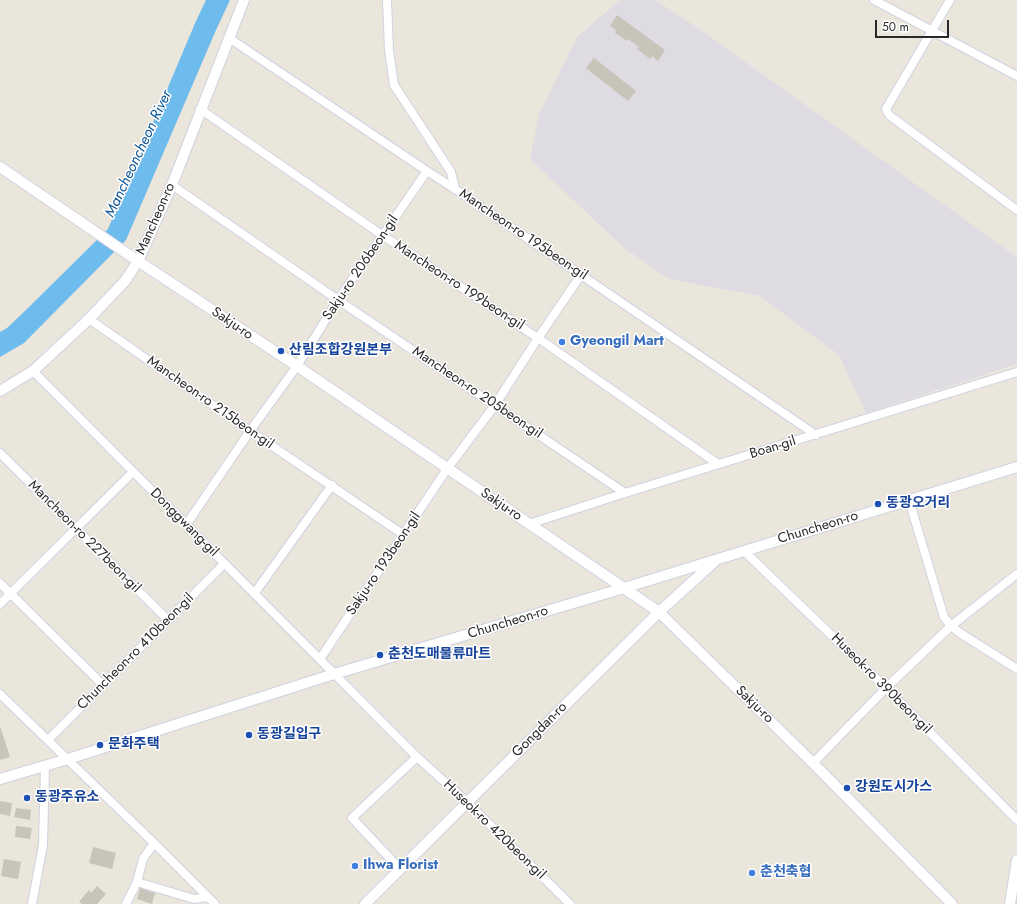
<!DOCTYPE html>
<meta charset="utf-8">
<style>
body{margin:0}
#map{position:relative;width:1017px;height:904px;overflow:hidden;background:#ebe6db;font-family:Jost,sans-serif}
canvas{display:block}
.scale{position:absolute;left:875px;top:20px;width:74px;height:18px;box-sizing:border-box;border:2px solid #292929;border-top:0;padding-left:5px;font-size:12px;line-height:14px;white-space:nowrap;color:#292929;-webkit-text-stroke:3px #fff;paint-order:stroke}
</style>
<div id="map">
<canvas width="1017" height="904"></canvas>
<div class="scale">50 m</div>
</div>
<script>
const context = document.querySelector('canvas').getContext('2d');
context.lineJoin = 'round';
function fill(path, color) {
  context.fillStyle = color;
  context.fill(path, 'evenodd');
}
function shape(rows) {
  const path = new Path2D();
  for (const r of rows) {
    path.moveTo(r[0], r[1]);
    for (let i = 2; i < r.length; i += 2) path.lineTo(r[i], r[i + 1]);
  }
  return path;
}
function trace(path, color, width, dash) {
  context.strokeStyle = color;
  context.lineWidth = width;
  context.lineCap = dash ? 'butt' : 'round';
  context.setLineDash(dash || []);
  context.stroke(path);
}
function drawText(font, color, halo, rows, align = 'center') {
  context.font = font + ' Jost,"Noto Sans KR",sans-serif';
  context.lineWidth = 3;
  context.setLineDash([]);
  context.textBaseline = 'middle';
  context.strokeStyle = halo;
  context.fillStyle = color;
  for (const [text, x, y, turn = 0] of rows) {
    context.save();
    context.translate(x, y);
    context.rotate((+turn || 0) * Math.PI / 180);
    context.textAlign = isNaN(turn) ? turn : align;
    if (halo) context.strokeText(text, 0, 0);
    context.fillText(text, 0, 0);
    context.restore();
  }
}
const industrial = shape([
 [620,0,655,0,701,30,1017,257,1017,364,866,413,839,355,760,296,669,279,624,248,530,159,539,114,577,37]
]);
const water = shape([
 [206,0,230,0,216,30,126,240,24,343,0,357,0,332,7,328,28,308,108,229,196,21]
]);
const building = shape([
 [617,15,665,50,658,61,652,56,650,59,637,49,639,47,628,39,627,41,615,33,616,30,610,26],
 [594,58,636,91,628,101,586,68],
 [0,726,10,757,0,760],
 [0,801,12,803,10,816,0,814],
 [16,808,31,810,30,820,14,817],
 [16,826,32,828,30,839,15,837],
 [93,847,116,853,112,869,89,863],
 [4,859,21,862,18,879,1,876],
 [97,886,106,894,97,904,82,904,79,902,89,890,91,893],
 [140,888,155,893,152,904,137,899]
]);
const minor = shape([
 [387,0,389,50,394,85,451,172,455,189],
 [874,0,1017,76],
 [950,0,886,109,889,115,1017,210],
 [229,38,427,171,455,189,816,435],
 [200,109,382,235,538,338,718,464],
 [172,185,338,300,625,493],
 [89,319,250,431,404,535],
 [33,371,417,757,467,802,570,904],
 [0,453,168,620],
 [909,500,944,617,951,626,960,633,1017,669],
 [529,524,625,493,1017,372],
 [186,525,250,431,297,366,338,300,427,171],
 [744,551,886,688,1017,820],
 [0,583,103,685],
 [254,594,332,485],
 [0,604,133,472],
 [320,659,447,469,495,405,538,338,581,275],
 [0,694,154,843,215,904],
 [48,740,224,564],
 [813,763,886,688,951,626,1017,574],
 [400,869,352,818,417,757],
 [137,882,194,899,207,897],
 [32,904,43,845,45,765],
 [126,904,137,882,143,859,154,843]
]);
const tertiary = shape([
 [0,167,138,261,297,366,659,612,813,763,952,904],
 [0,391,33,371,89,319,125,281,138,261,172,185,244,0],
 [0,779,68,759,334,674,624,588,1017,467],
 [365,904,659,612,714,562],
 [1010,904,1017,860]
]);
const markers = [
 [562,342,4,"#3f7fe0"],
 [281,351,4,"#1a4fb4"],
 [878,504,4,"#1a4fb4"],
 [380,655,4,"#1a4fb4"],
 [249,735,4,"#1a4fb4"],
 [100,745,4,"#1a4fb4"],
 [847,788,4,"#1a4fb4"],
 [27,798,4,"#1a4fb4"],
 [355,866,4,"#3f7fe0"],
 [752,873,4,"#3f7fe0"]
];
const streetNames = [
 ["Mancheon-ro",156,219,-66],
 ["Mancheon-ro 195beon-gil",523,235,34],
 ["Sakju-ro 206beon-gil",361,268,-56],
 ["Mancheon-ro 199beon-gil",459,286,33],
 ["Sakju-ro",232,324,34],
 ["Mancheon-ro 205beon-gil",477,393,34],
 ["Mancheon-ro 215beon-gil",210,403,35],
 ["Boan-gil",773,448,-17],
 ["Sakju-ro",501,505,34],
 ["Donggwang-gil",184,523,45],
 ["Chuncheon-ro",818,528,-17],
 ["Mancheon-ro 227beon-gil",84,537,45],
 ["Sakju-ro 193beon-gil",384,564,-56],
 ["Chuncheon-ro",508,623,-17],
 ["Chuncheon-ro 410beon-gil",136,652,-45],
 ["Huseok-ro 390beon-gil",881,684,45],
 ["Sakju-ro",754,705,44],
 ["Gongdan-ro",540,730,-45],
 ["Huseok-ro 420beon-gil",494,830,44]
];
const shopNames = [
 ["Gyeongil Mart",570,342],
 ["Ihwa Florist",363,866],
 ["춘천축협",760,873]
];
const transitNames = [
 ["산림조합강원본부",289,351],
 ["동광오거리",886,504],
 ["춘천도매물류마트",388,655],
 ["동광길입구",257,735],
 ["문화주택",108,745],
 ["강원도시가스",855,788],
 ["동광주유소",35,798]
];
const waterNames = [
 ["Mancheoncheon River",139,154,-65]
];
fill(industrial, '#dfdbe3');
fill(water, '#6ebbed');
fill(building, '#c7c4b9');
trace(minor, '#d0d1e2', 10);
trace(tertiary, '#d0d1e2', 12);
trace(minor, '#fff', 8);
trace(tertiary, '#fff', 10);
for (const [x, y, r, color] of markers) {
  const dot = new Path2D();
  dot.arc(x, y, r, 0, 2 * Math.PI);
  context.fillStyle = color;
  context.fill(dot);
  trace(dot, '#fff', 1.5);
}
drawText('14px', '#292929', '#fff', streetNames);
drawText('bold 14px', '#366cbe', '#fff', shopNames, 'left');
drawText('bold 14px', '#164399', '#fff', transitNames, 'left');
drawText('italic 15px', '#0f5797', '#fff', waterNames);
</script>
